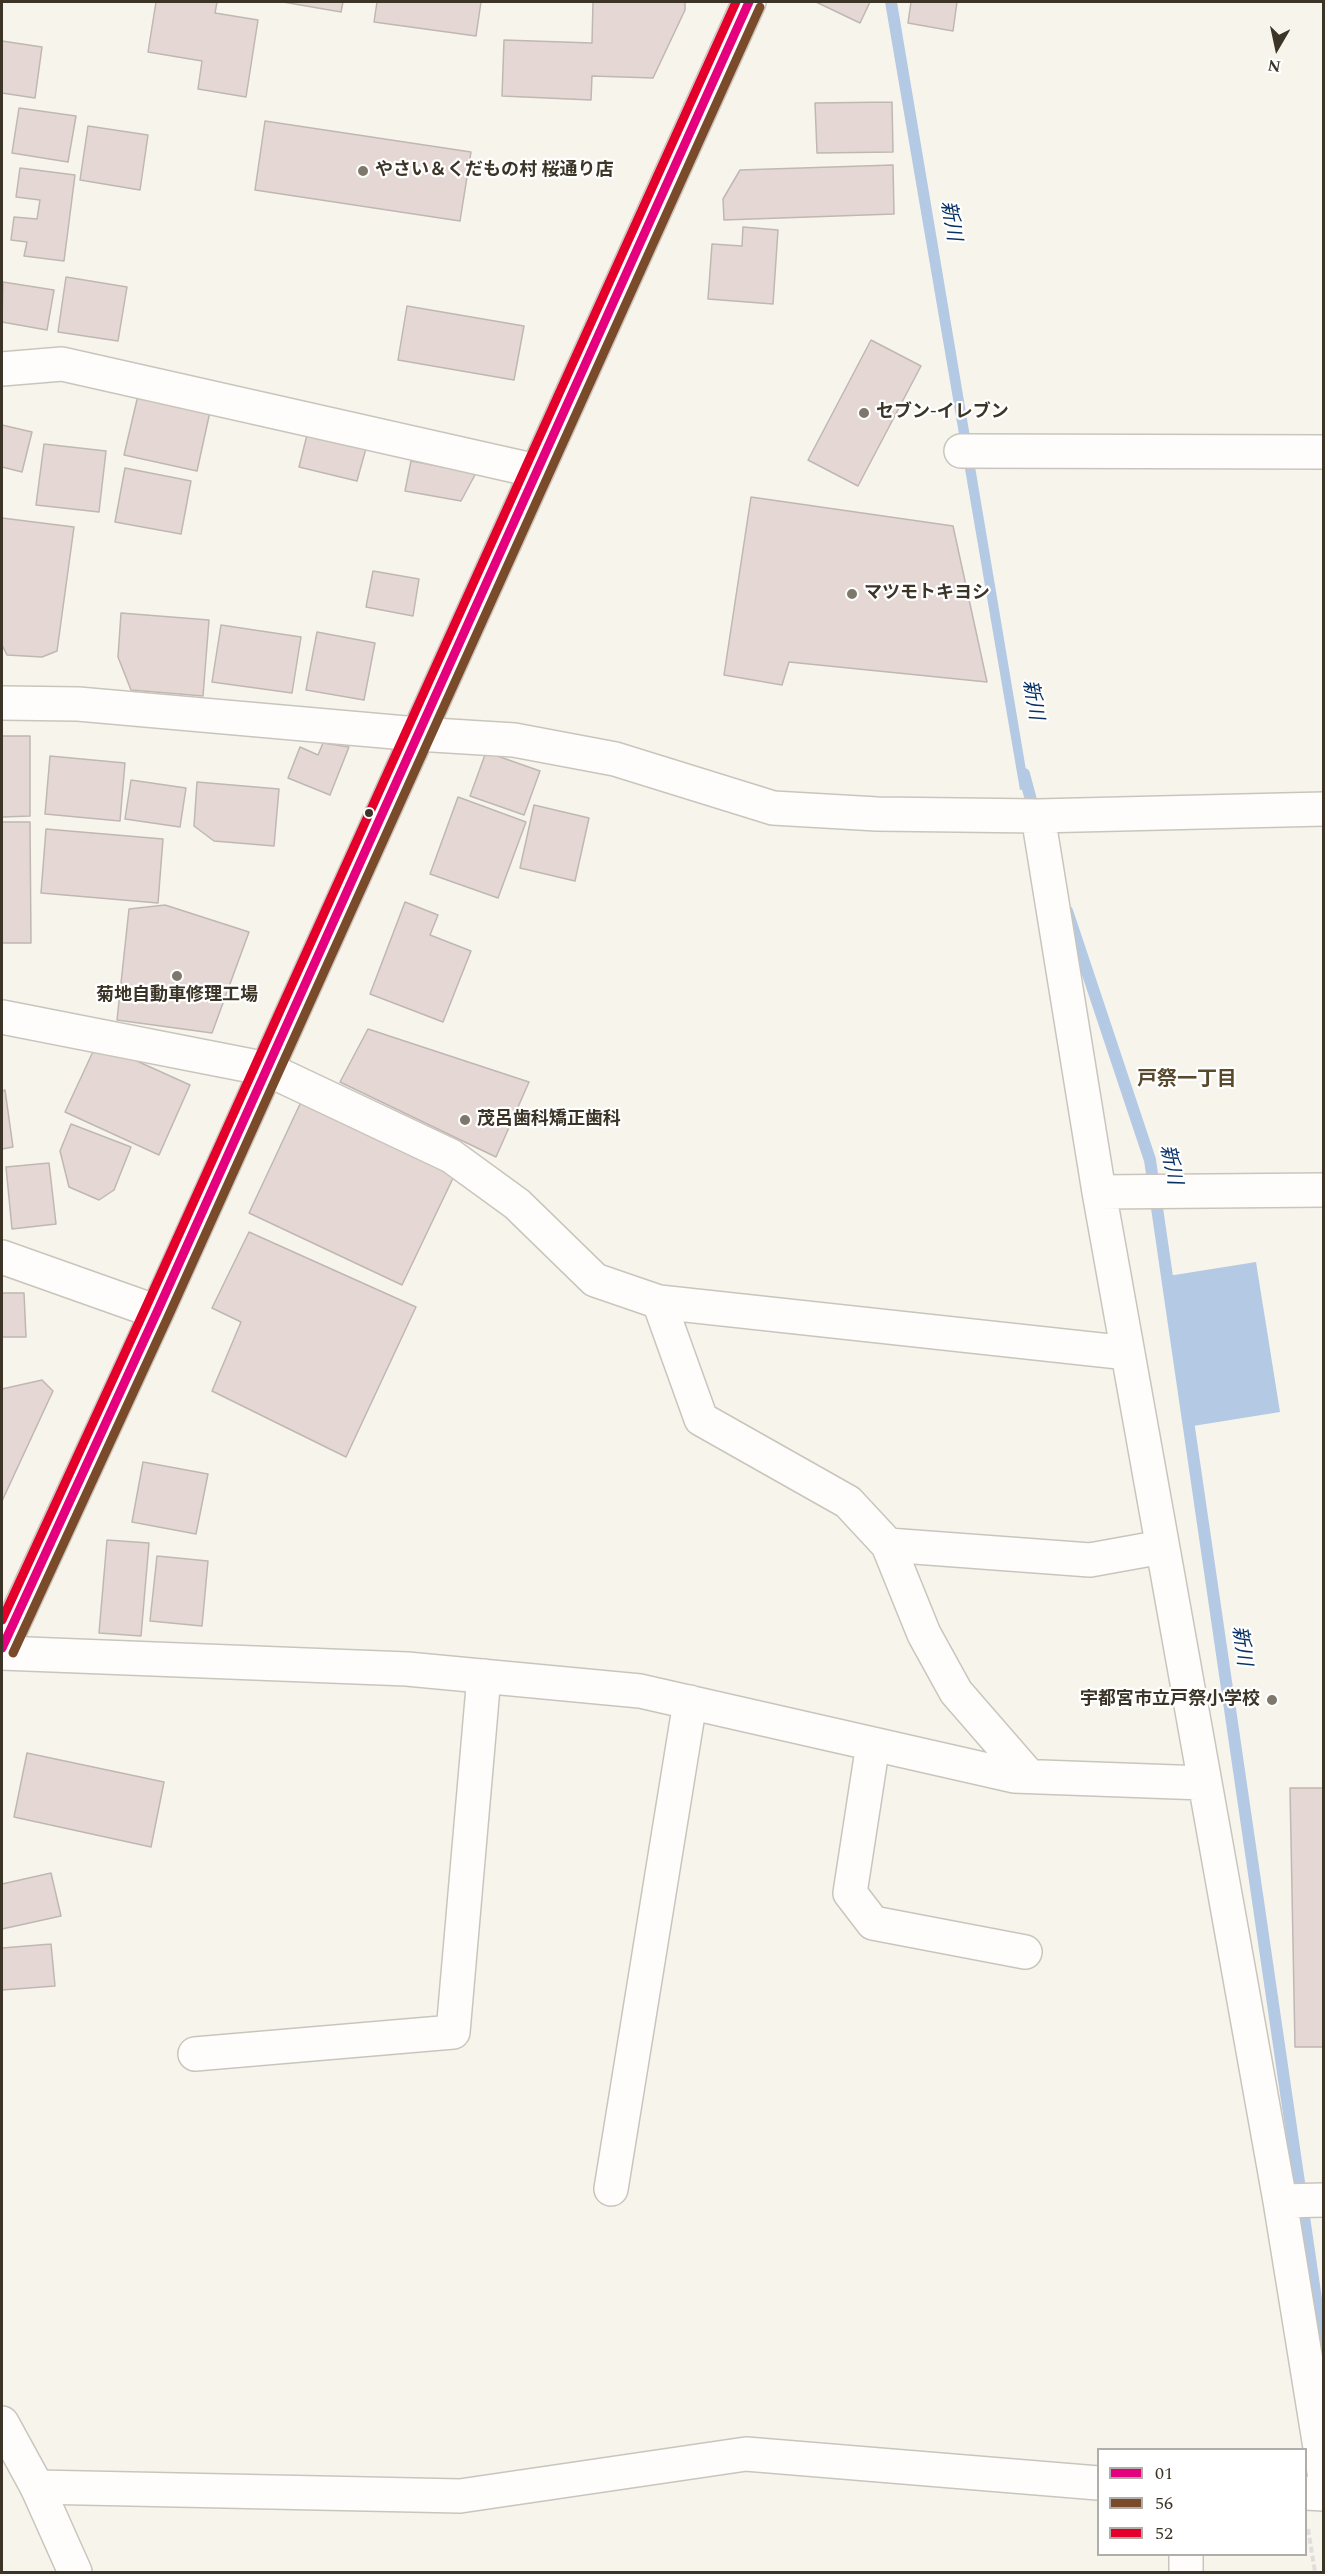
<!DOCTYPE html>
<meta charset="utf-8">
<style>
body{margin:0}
#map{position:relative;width:1325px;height:2574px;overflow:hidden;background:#f7f4ec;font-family:Spectral,serif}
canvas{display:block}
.frame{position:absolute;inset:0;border:3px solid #3b3427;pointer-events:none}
.legend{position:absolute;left:1097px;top:2448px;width:210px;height:108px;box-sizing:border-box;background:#fff;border:2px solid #b1aea9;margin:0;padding:8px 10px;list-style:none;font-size:18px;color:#3b3427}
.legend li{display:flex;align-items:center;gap:12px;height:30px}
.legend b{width:30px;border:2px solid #b1aea9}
.north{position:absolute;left:1247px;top:18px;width:60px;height:60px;-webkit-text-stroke:4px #fff;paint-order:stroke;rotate:189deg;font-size:16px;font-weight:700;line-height:24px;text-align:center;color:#3b3427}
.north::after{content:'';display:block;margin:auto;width:21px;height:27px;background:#3b3427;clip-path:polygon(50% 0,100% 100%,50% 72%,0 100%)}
</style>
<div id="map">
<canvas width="1325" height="2574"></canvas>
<div class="frame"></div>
<ul class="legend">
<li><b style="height:8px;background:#e5007d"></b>01</li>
<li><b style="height:8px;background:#7a4b2a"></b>56</li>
<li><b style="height:8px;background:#e4002b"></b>52</li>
</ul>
<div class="north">N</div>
</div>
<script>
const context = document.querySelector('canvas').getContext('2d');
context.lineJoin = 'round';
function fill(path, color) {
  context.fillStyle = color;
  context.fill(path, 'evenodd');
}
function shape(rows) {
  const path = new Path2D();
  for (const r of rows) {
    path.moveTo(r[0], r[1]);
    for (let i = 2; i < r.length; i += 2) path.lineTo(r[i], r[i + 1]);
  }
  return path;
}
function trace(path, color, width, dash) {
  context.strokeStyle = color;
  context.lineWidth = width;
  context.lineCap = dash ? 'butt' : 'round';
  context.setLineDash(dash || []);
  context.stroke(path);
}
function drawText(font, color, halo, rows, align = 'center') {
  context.font = font + ' Spectral,"Noto Sans JP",serif';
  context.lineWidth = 4.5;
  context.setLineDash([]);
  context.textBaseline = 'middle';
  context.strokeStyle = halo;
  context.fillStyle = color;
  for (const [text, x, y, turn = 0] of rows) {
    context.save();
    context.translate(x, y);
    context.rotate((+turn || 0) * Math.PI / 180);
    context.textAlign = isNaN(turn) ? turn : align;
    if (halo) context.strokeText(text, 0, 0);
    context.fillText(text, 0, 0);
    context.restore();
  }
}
const water = shape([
 [885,2,897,2,1029,788,1020,790],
 [1256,1262,1280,1412,1193,1426,1168,1276]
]);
const stream = shape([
 [1024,774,1035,815],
 [1067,911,1150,1160,1324,2354]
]);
const building = shape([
 [156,2,217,2,215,13,258,20,246,97,198,89,202,61,148,52,156,2],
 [283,2,343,2,341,12,283,2],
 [377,2,481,2,476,36,374,22,377,2],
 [593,2,685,2,685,10,653,78,592,76,591,100,502,96,504,40,592,43,593,2],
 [816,2,870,2,860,23,816,2],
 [911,2,957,2,953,31,908,23,911,2],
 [2,41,42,47,35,98,2,93,2,41],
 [892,102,893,152,817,153,815,103,892,102],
 [19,108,76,116,68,162,12,153,19,108],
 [265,121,471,152,460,221,255,190,265,121],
 [88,126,148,135,140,190,80,180,88,126],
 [893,165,894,214,724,220,723,199,740,170,893,165],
 [20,168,75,175,64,261,24,256,27,242,11,240,14,217,37,219,40,200,16,197,20,168],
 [743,227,778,230,773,304,708,299,712,244,742,246,743,227],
 [66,277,127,287,118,341,58,332,66,277],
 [3,282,54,290,47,330,2,322,3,282],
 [407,306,524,326,514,380,398,360,407,306],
 [871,340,921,366,858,486,808,460,871,340],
 [139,391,211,407,197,471,124,455,139,391],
 [2,425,32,432,22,472,2,467,2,425],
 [309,427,368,441,357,481,299,467,309,427],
 [44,444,106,451,99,512,36,505,44,444],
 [411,461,476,473,461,501,405,491,411,461],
 [125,468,191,481,181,534,115,522,125,468],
 [751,497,953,526,987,682,789,662,782,685,724,675,751,497],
 [2,518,74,527,57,651,42,657,7,655,2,645,2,518],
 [373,571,419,579,413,616,366,607,373,571],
 [121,613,209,620,203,696,131,690,118,657,121,613],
 [221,625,301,637,292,693,212,682,221,625],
 [317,632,375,643,364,700,306,690,317,632],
 [2,736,30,736,30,816,2,817,2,736],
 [323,743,349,747,330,795,288,778,300,747,318,755,323,743],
 [486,752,540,771,524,815,470,796,486,752],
 [50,756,125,763,120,821,45,814,50,756],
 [131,780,186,788,180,827,125,819,131,780],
 [197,782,279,789,274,846,214,841,194,826,197,782],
 [458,797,526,822,498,898,430,874,458,797],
 [534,805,589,818,575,881,520,868,534,805],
 [2,822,30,822,31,943,2,943,2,822],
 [46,829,163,839,158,903,41,893,46,829],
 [405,902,438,915,430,935,471,951,443,1022,370,994,405,902],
 [165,905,249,932,212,1033,117,1020,129,909,165,905],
 [368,1029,529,1082,496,1157,340,1082,368,1029],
 [97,1043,190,1085,159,1155,65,1112,97,1043],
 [5,1090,13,1147,2,1149,2,1091,5,1090],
 [301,1102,455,1174,402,1285,249,1213,301,1102],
 [71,1124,131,1147,114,1190,99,1200,69,1187,60,1151,71,1124],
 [49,1163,56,1224,12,1229,6,1167,49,1163],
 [249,1232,416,1307,346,1457,212,1391,241,1322,212,1308,249,1232],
 [2,1293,24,1293,26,1337,2,1337,2,1293],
 [42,1380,53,1391,2,1501,2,1389,42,1380],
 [143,1462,208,1474,196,1534,132,1522,143,1462],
 [107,1540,149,1543,141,1636,99,1633,107,1540],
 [157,1556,208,1561,202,1626,150,1621,157,1556],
 [27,1753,164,1782,151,1847,14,1817,27,1753],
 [1290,1788,1324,1788,1324,2047,1295,2047,1290,1788],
 [51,1873,61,1916,2,1929,2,1884,51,1873],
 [51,1944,55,1986,2,1990,2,1948,51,1944]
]);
const path = shape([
 [1308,2529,1315,2572]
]);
const minor = shape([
 [2,369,62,364,537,471],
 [961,451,1324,452],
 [2,703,78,704,417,734,514,740,615,759,773,808,877,814,1038,816,1324,809],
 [1038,816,1099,1192,1280,2201,1324,2472],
 [2,1017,267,1069,451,1156,517,1204,595,1280,659,1302,701,1419,848,1502,888,1545,924,1634,956,1692,1029,1776],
 [1099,1192,1324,1190],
 [2,1257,157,1312],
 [659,1302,1128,1353],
 [888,1545,1090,1560,1162,1547],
 [2,1653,407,1669,640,1691,1014,1776,1203,1783],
 [873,1744,850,1893,873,1923,1025,1952],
 [195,2054,453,2032,484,1676],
 [611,2189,690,1702],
 [1280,2201,1324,2200],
 [37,2487,460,2496,746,2454,1098,2483],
 [1306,2493,1324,2494],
 [1186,2572,1186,2554]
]);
const primary = shape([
 [2,2423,37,2487,75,2572]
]);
const trunk = shape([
 [2,1648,157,1312,749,2]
]);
const bus1 = shape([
 [2,1648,157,1312,749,2]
]);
const bus2 = shape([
 [13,1653,168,1317,760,7]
]);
const bus3 = shape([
 [2,1620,146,1307,736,2]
]);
const markers = [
 [363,171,6,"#7d776c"],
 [864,413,6,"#7d776c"],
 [852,594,6,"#7d776c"],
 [369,813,5,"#3b3427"],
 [177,976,6,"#7d776c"],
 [465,1120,6,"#7d776c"],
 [1272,1700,6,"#7d776c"]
];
const poiNames = [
 ["やさい＆くだもの村 桜通り店",375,171],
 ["セブン-イレブン",876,413],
 ["マツモトキヨシ",864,594],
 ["菊地自動車修理工場",177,996,"center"],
 ["茂呂歯科矯正歯科",477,1120],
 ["宇都宮市立戸祭小学校",1260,1700,"right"]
];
const waterNames = [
 ["新川",949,221,80],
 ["新川",1031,700,80],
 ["新川",1169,1165,78],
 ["新川",1240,1646,82]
];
const neighbourhoodNames = [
 ["戸祭一丁目",1187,1081]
];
fill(water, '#b4c9e4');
trace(stream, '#b4c9e4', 12);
fill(building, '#e5d8d4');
trace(building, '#bfb7b3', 1.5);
trace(minor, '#cac5bc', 36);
trace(primary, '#cac5bc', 36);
trace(trunk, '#cac5bc', 36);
trace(path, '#dfdedc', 4, [6, 3]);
trace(minor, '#fefdfc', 33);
trace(primary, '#fefdfc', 33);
trace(trunk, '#fefdfc', 33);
trace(bus1, '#e5007d', 9);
trace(bus2, '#7a4b2a', 9);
trace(bus3, '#e4002b', 9);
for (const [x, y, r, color] of markers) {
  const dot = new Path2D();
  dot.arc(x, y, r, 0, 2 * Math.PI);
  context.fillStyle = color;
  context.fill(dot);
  trace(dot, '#fff', 2);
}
drawText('bold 18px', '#3b3427', '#fff', poiNames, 'left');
drawText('italic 20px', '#073164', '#fff', waterNames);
drawText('bold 20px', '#58492d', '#fff', neighbourhoodNames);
</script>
